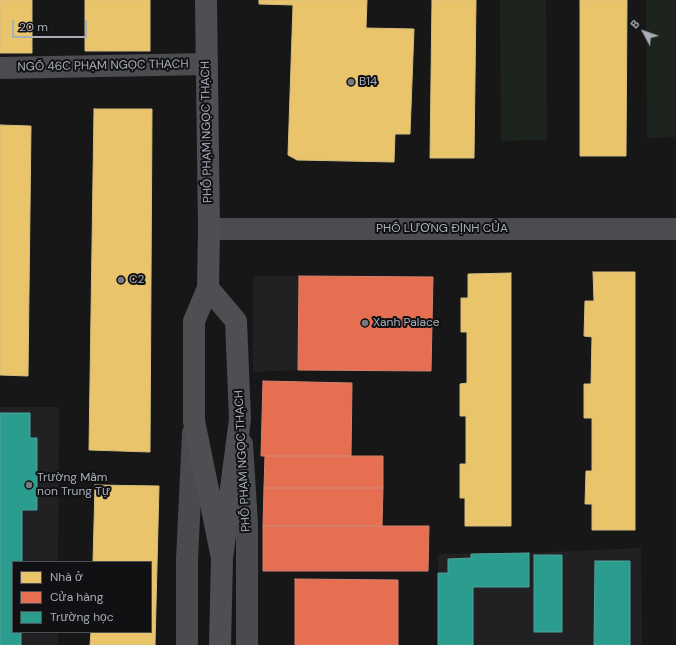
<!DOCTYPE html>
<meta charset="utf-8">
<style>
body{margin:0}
#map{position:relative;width:676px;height:645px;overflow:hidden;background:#171717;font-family:"DM Sans",sans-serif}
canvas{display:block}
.legend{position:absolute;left:12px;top:561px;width:140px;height:72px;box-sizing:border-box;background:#111113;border:1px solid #4d5055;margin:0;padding:5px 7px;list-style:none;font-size:12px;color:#a8aeb8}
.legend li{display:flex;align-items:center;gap:8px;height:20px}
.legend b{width:20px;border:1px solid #4d5055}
.north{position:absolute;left:624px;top:12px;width:40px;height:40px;-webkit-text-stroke:3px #111113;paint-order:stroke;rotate:311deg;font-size:11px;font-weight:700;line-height:16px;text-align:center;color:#a8aeb8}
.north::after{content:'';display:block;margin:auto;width:14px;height:18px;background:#a8aeb8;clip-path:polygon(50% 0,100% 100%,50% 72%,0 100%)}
.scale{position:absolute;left:12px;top:20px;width:75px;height:18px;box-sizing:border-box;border:2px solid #a8aeb8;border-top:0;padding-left:5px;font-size:12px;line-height:14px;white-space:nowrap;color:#a8aeb8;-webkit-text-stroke:3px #111113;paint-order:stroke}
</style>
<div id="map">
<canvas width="676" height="645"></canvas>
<ul class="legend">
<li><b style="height:11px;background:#e9c46a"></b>Nhà ở</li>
<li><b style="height:11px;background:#e76f51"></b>Cửa hàng</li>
<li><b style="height:11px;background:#2a9d8f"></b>Trường học</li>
</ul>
<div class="north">B</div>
<div class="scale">20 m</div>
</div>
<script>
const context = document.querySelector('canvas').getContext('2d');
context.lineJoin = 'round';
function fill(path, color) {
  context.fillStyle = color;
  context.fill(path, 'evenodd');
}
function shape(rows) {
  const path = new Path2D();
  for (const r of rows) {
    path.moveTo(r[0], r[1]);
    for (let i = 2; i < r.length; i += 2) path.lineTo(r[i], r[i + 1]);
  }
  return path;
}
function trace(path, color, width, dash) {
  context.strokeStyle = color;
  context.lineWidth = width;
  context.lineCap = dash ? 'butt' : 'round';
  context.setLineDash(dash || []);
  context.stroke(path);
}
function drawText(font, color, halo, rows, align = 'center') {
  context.font = font + ' "DM Sans",sans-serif';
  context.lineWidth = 4;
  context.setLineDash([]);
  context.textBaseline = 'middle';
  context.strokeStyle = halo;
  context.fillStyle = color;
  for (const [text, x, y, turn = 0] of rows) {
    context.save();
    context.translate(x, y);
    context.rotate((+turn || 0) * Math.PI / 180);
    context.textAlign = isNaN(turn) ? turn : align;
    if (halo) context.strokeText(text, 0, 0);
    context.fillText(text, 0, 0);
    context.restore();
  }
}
const built = shape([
 [253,276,433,277,431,371,298,370,253,372],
 [0,407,59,407,58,562,13,562,13,632,58,632,58,645,0,645],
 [641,548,642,645,438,645,438,554,529,553]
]);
const green = shape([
 [500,0,546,0,547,140,501,141],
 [646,0,676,0,676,137,647,138]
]);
const homes = shape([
 [0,0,32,0,32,53,0,53,0,0],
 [85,0,150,0,150,51,85,51,85,0],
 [259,0,367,0,366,28,414,29,410,134,395,134,394,162,297,160,288,155,293,5,259,4,259,0],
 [432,0,476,0,474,158,430,158,432,0],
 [580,0,627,0,626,156,580,156,580,0],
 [94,109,152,109,150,452,89,450,94,109],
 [0,125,31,126,28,376,0,375,0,125],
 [593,272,635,272,635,530,592,530,592,504,585,504,586,471,592,471,592,418,584,418,584,384,591,384,592,337,584,336,585,301,594,301,593,272],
 [511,273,511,526,465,526,465,498,460,498,460,464,466,464,466,416,460,416,460,384,467,383,467,332,461,332,461,298,468,298,468,274,511,273],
 [95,485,159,486,155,645,90,645,91,632,151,632,151,562,93,562,95,485]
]);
const shops = shape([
 [299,276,433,277,431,371,298,370,299,276],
 [263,381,352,383,351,456,261,456,263,381],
 [265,456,383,456,383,488,264,488,265,456],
 [264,488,383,488,382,526,263,526,264,488],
 [263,526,429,526,428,571,263,571,263,526],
 [295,579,398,580,398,645,295,645,295,579]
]);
const schools = shape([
 [0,413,30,413,30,438,37,438,37,510,22,510,22,562,13,562,13,632,21,632,21,645,0,645,0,413],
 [529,553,529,587,473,587,473,645,438,645,438,573,448,573,448,559,471,558,471,554,529,553],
 [534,555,562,555,562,632,534,632,534,555],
 [595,561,630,561,630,645,594,645,595,561]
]);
const minor = shape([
 [0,68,206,64]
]);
const tertiary = shape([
 [209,229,676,229]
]);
const secondary = shape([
 [242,444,247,523,247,645],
 [187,645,187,560,193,433]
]);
const primary = shape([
 [206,0,209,229,208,288,194,321,194,421,222,558],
 [208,288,236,321,240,419,222,558,220,645]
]);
const markers = [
 [351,82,4,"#757980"],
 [121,280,4,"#757980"],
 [365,323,4,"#757980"],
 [29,485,4,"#757980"]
];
const streetNames = [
 ["NGÕ 46C PHẠM NGỌC THẠCH",103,66,-1],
 ["PHỐ PHẠM NGỌC THẠCH",207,132,-91],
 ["PHỐ LƯƠNG ĐỊNH CỦA",442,229],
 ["PHỐ PHẠM NGỌC THẠCH",243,461,-93]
];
const poiNames = [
 ["B14",359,82],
 ["C2",129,280],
 ["Xanh Palace",373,323],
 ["Trường Mầm",37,478],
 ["non Trung Tự",37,492]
];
fill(built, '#212123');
fill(green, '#1d241e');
fill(homes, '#e9c46a');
trace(homes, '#d6bd81', 1);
fill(shops, '#e76f51');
trace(shops, '#d48270', 1);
fill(schools, '#2a9d8f');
trace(schools, '#50a29b', 1);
trace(minor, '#4b4c50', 22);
trace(tertiary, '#4b4c50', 22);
trace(secondary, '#4a4b4e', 22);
trace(primary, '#4d4f52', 22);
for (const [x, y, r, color] of markers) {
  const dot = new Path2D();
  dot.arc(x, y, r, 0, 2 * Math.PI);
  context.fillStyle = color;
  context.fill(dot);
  trace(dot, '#111113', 1.5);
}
drawText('12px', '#a8aeb8', '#111113', streetNames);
drawText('12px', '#a8aeb8', '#111113', poiNames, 'left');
</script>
